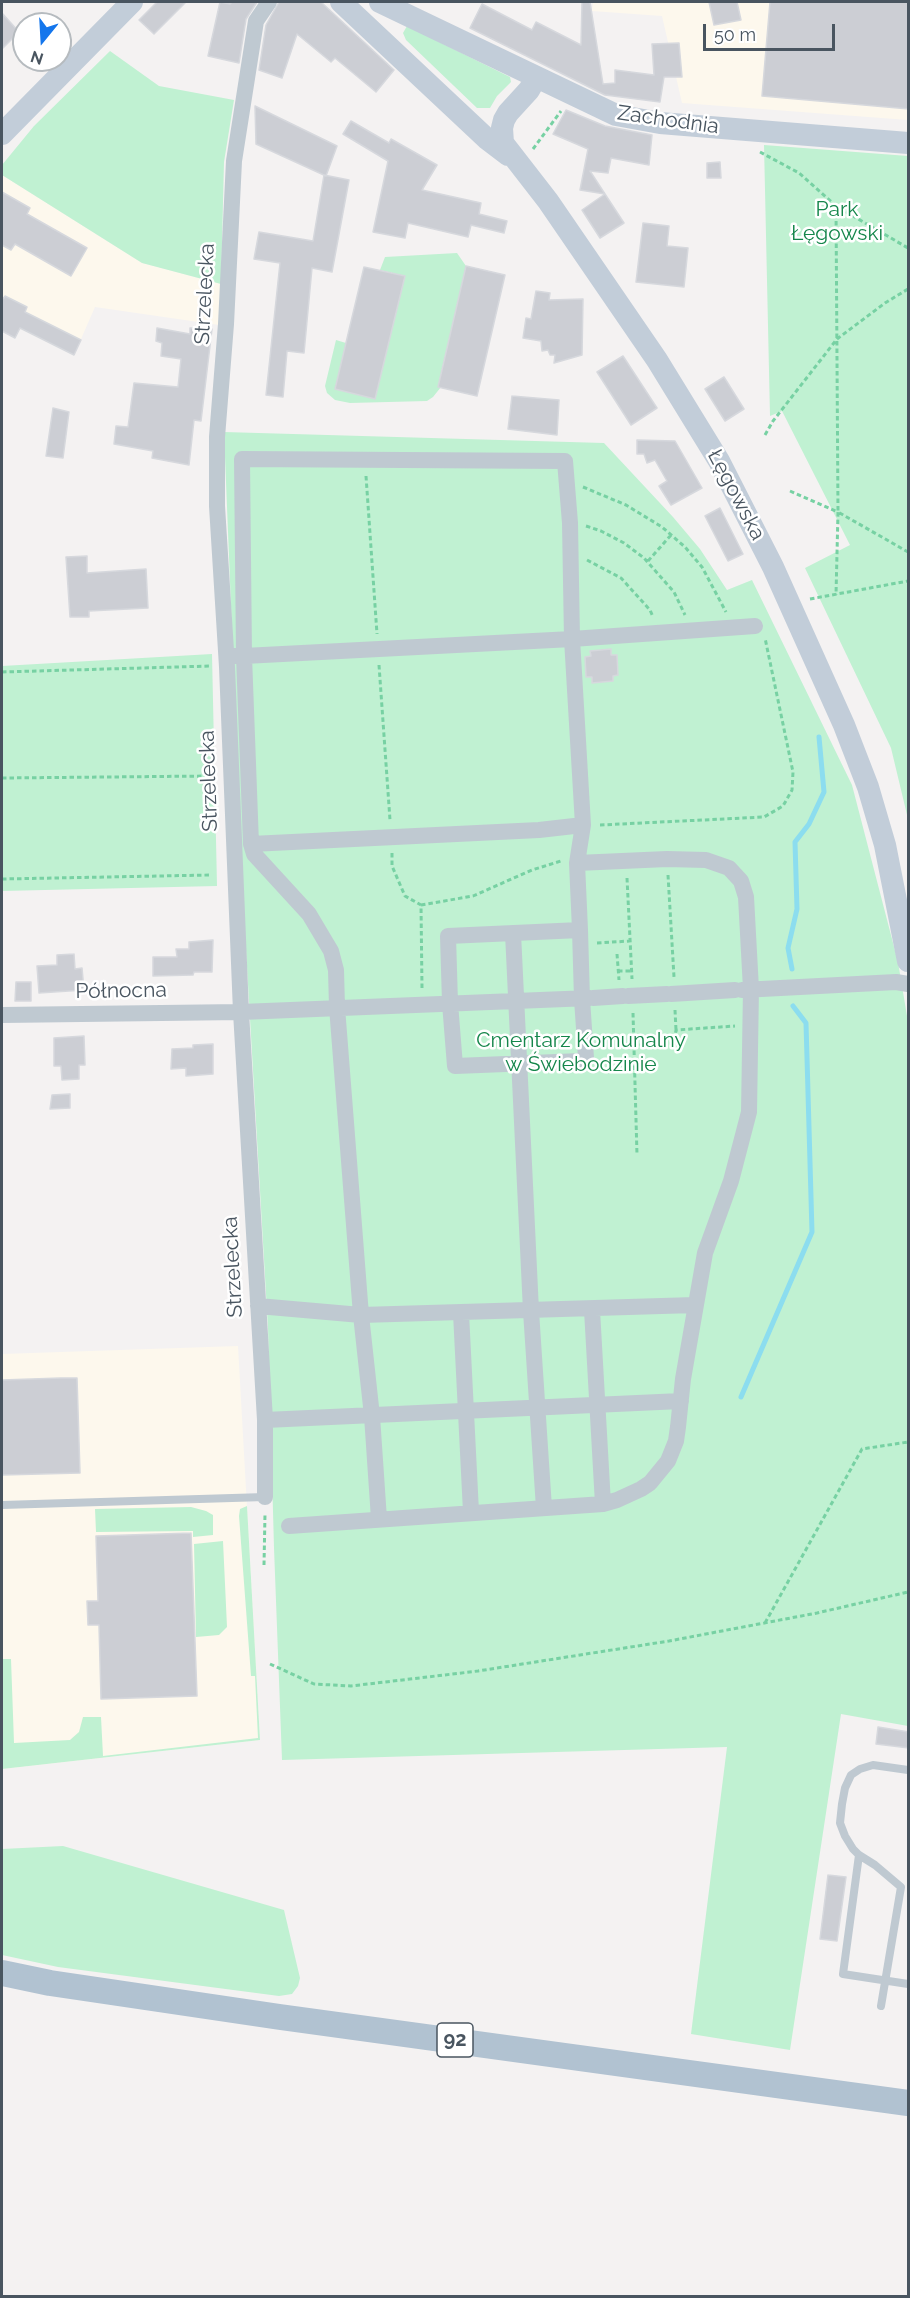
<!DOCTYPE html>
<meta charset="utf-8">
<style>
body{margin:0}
#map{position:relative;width:910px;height:2298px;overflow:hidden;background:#f4f2f2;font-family:Raleway,sans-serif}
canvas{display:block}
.frame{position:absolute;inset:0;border:3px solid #495560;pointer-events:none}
.north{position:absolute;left:12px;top:12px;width:60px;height:60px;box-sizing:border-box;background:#fff;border:2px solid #b6bbbf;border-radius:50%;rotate:198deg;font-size:16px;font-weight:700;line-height:24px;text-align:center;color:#495560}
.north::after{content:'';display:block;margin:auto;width:21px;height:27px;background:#1476ec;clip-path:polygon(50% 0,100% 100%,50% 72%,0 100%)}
.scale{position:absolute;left:703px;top:24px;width:132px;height:27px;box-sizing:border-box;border:3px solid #495560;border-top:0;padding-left:8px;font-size:18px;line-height:21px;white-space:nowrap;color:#495560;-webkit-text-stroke:4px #fff;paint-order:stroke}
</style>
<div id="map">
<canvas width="910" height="2298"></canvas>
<div class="frame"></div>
<div class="north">N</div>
<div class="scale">50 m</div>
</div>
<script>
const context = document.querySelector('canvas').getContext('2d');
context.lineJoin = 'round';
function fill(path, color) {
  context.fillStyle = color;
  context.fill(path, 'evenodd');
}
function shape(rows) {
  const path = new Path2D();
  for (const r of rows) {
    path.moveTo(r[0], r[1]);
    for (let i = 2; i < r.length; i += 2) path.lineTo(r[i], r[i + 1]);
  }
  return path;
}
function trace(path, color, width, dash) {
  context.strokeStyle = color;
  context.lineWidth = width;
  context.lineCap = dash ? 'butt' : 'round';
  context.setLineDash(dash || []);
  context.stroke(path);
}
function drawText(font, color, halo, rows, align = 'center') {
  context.font = font + ' Raleway,sans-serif';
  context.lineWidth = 5;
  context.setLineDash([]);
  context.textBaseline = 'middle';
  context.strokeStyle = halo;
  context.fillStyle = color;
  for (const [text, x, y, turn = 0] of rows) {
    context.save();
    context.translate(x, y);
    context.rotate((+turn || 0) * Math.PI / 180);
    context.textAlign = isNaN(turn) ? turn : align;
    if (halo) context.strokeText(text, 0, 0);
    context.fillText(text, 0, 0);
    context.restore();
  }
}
const commercial = shape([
 [593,2,908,2,908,120,682,103,662,16,592,11],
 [2,175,142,263,221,284,219,325,95,307,74,355,2,320],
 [238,1346,260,1740,2,1769,2,1354]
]);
const green = shape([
 [407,26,510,77,511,82,497,96,490,108,477,108,406,40,403,33],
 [110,51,159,86,234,100,224,162,221,284,142,263,2,175,2,165,34,126],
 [764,145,908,156,908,819,891,748,805,568,850,545,782,411,770,416],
 [457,253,466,266,438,386,441,387,433,397,427,401,350,403,335,400,327,393,325,386,336,340,346,343,375,399,405,276,380,270,385,257],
 [224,432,604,443,673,517,700,549,727,590,752,580,852,785,898,962,908,1022,908,1726,841,1714,790,2050,691,2034,727,1747,282,1760,274,1548,268,1328,242,881],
 [212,654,217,886,2,891,2,666],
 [247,1506,260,1740,2,1769,2,1659,11,1659,14,1743,70,1740,79,1732,83,1717,101,1717,103,1756,258,1738,255,1676,251,1676,239,1516,240,1509],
 [191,1507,206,1511,213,1515,213,1535,193,1537,193,1531,96,1532,95,1509],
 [223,1541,227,1627,219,1635,196,1637,194,1544],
 [63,1846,284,1910,300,1978,298,1986,292,1994,279,1996,58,1967,2,1955,2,1849]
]);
const stream = shape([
 [792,969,788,948,797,909,795,842,809,824,824,792,819,737],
 [741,1397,812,1232,806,1023,793,1006]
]);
const building = shape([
 [157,2,186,2,154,34,139,20,157,2],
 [220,2,230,4,232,2,257,2,246,19,239,63,208,56,220,2],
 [279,2,321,2,394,70,376,92,335,58,331,62,297,34,282,78,259,70,266,25,279,2],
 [582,2,590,2,603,84,615,83,615,70,654,75,652,44,679,43,682,77,664,77,660,102,605,95,470,28,482,4,532,30,536,22,581,45,582,2],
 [709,2,737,2,741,20,714,25,709,2],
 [770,2,909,2,909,109,762,96,770,2],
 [2,13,19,32,2,49,2,13],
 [255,106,337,146,326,176,256,144,255,106],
 [566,110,605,126,652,135,649,165,611,158,608,173,590,171,605,194,580,190,588,149,553,134,566,110],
 [351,121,389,143,391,139,437,165,422,190,481,203,479,214,507,221,504,233,471,225,468,237,408,223,405,238,373,232,388,161,343,134,351,121],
 [720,162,721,178,707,178,707,163,720,162],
 [324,175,349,180,332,272,312,268,304,353,287,351,283,397,266,395,280,263,254,259,259,232,313,241,324,175],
 [2,192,30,208,27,214,87,248,71,276,15,244,11,250,2,245,2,192],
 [605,194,624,223,600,238,582,210,605,194],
 [643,223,669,226,667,246,688,248,684,287,636,282,643,223],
 [466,266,505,275,477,396,438,387,466,266],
 [364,267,405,276,375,399,335,389,364,267],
 [536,291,550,293,549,300,583,299,582,355,554,363,555,355,550,355,548,350,542,351,541,341,523,338,526,318,531,319,536,291],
 [5,296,27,307,25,312,81,340,74,355,20,328,15,338,2,331,2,297,4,298,5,296],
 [157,328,190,334,190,328,212,329,201,421,194,420,189,465,152,458,153,451,114,444,116,426,128,427,134,383,178,387,181,359,161,356,162,343,156,341,157,328],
 [623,356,657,408,631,425,597,372,623,356],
 [724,377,744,409,725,421,705,389,724,377],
 [512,396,559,400,557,435,508,429,512,396],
 [53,408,69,412,63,458,46,456,53,408],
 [637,440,675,441,702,488,671,505,659,486,667,481,655,460,647,463,644,454,637,454,637,440],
 [720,508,743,554,728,561,705,516,720,508],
 [87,556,87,573,146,569,148,608,89,611,89,617,70,617,66,557,87,556],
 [611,649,611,655,617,655,618,675,613,676,613,681,592,683,592,677,586,677,585,657,591,656,590,651,611,649],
 [213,940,212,972,194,972,193,975,153,976,153,957,177,957,176,949,189,949,189,942,213,940],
 [74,954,75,969,82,968,84,990,39,993,37,966,57,965,57,955,74,954],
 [16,982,31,982,31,1001,15,1001,16,982],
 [84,1036,85,1065,79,1065,79,1079,62,1080,61,1066,54,1066,54,1038,84,1036],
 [213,1044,213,1074,186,1076,186,1068,171,1069,172,1049,193,1048,193,1045,213,1044],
 [70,1094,70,1108,50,1109,52,1095,70,1094],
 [61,1378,77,1378,80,1473,2,1475,2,1380,61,1378],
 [191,1533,197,1696,101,1699,99,1625,88,1625,87,1601,98,1601,96,1536,191,1533],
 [878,1727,909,1732,909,1748,876,1744,878,1727],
 [828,1875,846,1877,837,1941,820,1939,828,1875]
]);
const path = shape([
 [533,149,561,111],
 [760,152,799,173,836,206,908,248],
 [836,206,838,512,908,552],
 [765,435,773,421,837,339,885,303,908,289],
 [366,476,377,634],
 [583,487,626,505,662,527,685,547,702,567,726,612],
 [790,491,838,512,836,595],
 [586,526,601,531,624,543,644,558,674,592,685,615],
 [587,560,621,578,650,610,653,617],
 [648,561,671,535],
 [810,599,908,581],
 [379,665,390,820],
 [2,672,211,666],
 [2,778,210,776],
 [600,825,764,817,783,806,792,790,793,772,765,638],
 [392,853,392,866,405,896,421,905,422,988],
 [668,875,674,977],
 [627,878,632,979],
 [2,879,211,875],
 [421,905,473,896,532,870,561,861],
 [597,943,630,941],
 [617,954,619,980],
 [618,971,631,971],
 [675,1010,676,1030],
 [633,1013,637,1155],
 [602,1047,674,1043,676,1030,735,1026],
 [264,1565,265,1514],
 [765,1623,862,1449,908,1442],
 [270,1664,314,1684,351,1686,478,1671,669,1641,817,1613,908,1592]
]);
const lane = shape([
 [2,1505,265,1497],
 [859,1855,843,1974,908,1984],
 [881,2006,901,1887,875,1865,859,1855,853,1849,845,1836,840,1823,842,1804,845,1788,851,1775,860,1769,873,1765,908,1770]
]);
const street = shape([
 [227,656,244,656,242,459,565,461,570,523,572,639,583,825,577,863,667,859,706,860,729,868,741,881,746,897,751,989,749,1112,731,1181,705,1253,683,1379,678,1427,676,1441,668,1461,650,1483,641,1489,617,1500,603,1504,289,1526],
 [251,844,539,830,583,825],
 [577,863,580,930,582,999,586,1058,582,1061,455,1066,450,1003,448,936,580,930],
 [513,933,531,1311,544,1508],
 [742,990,896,982,908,984],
 [671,994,735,990],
 [628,996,667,994],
 [593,998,623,996],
 [2,1015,241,1012,590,998],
 [258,1306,361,1315,695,1305],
 [592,1310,603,1504],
 [461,1313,471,1512],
 [265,1420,681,1401],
 [265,1497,265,1420,241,1012,227,667,217,506,217,437,226,324,234,161,256,21,269,2],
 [379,1519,372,1416,361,1315,337,1007,336,970,331,951,309,914,254,854,251,844,244,656,572,639,755,626]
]);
const secondary = shape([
 [341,2,487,139,508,155],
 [380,2,616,115,660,123,908,143],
 [536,78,529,90,508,113,504,120,502,128,503,143,548,201,657,360,719,461,773,567,844,725,868,787,885,845,908,961],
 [2,134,132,2]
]);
const primary = shape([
 [2,1973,50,1983,280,2017,908,2103]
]);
const shields = [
 [455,2040,36]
];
const shieldNames = [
 ["92",455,2040]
];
const streetNames = [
 ["Zachodnia",668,120,8],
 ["Strzelecka",205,294,-87],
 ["Łęgowska",736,495,62],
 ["Strzelecka",209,781,-92],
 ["Północna",121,991,-1],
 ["Strzelecka",233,1267,-93]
];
const parkNames = [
 ["Park",837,210],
 ["Łęgowski",837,234],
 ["Cmentarz Komunalny",581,1041],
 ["w Świebodzinie",581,1065]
];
fill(commercial, '#fdf8ed');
fill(green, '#c0f1d2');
trace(stream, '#8cddef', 5);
fill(building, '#ccced4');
trace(building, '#d6d8dd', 1.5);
trace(path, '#77d1a3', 3, [4.5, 3]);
trace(lane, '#bfc9d1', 8);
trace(street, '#bfc9d1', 16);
trace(secondary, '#c2cdd9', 22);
trace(primary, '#b1c2d1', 26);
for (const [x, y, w] of shields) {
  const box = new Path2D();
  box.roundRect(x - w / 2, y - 17, w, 34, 4.5);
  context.fillStyle = '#fff';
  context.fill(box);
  trace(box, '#495560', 1.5);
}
drawText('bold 20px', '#495560', null, shieldNames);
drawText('21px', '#495560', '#fff', streetNames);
drawText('21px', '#15864b', '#fff', parkNames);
</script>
